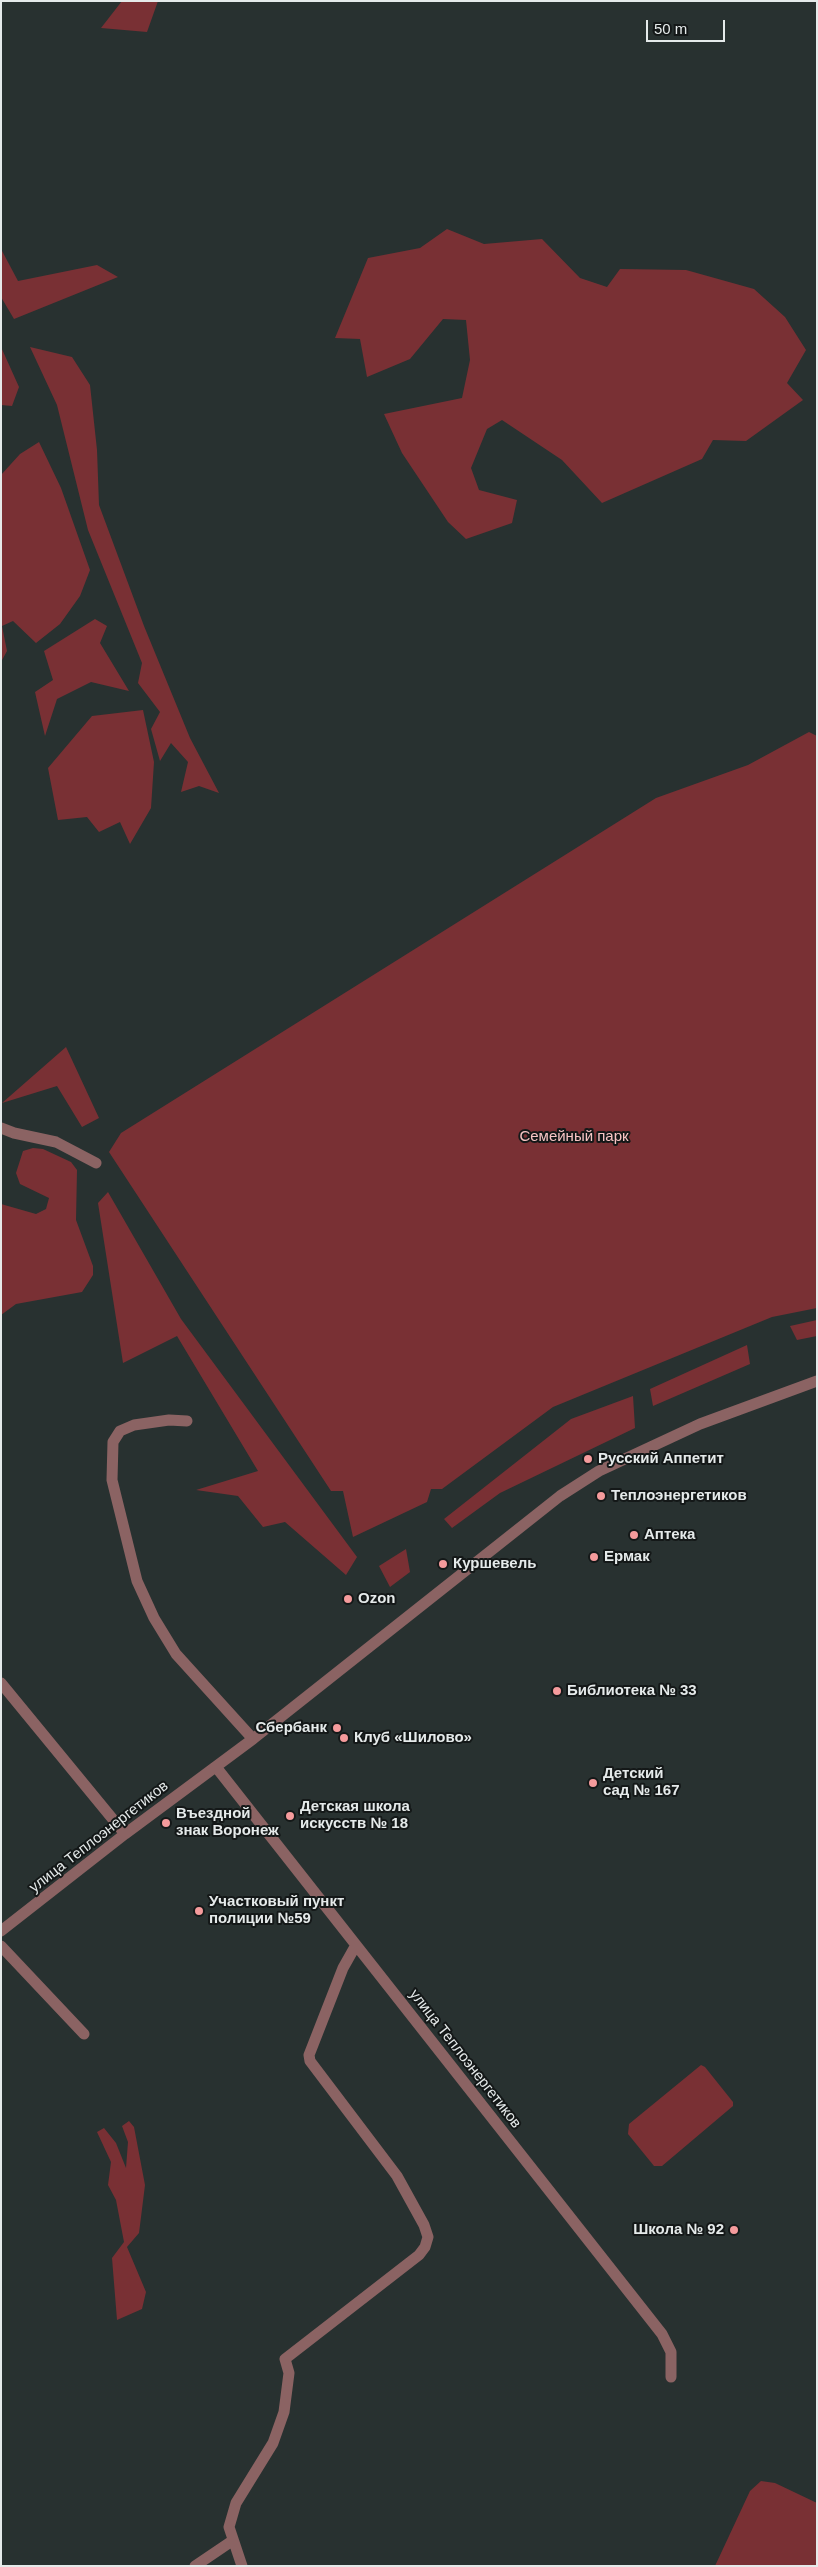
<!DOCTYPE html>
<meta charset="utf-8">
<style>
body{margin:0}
#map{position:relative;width:818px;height:2567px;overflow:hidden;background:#283130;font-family:Arial,sans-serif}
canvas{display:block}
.frame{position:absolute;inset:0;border:2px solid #e5eaea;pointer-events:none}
.scale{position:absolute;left:646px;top:20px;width:79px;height:22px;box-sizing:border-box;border:2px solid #e5eaea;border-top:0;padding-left:6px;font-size:15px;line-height:18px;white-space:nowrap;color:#e5eaea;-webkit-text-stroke:4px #141818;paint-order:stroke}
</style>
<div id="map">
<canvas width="818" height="2567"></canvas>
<div class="frame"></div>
<div class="scale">50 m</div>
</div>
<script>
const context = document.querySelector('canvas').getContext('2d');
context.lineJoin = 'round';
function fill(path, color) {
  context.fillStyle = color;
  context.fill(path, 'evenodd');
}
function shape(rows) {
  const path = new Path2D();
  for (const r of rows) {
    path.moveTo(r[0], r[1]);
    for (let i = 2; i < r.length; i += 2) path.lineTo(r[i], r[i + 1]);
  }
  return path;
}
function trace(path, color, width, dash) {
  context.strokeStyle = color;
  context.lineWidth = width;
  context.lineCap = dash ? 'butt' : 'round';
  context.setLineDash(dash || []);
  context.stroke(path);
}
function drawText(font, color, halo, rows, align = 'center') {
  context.font = font + ' Arial,sans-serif';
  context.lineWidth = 4;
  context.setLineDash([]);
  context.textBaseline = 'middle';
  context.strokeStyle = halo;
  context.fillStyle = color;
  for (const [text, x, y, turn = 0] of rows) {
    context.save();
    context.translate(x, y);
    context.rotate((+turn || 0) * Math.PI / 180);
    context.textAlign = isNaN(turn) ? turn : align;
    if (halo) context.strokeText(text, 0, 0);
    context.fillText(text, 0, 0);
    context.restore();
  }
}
const green = shape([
 [122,1,158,1,147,32,101,28],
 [447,229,484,244,542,239,580,278,607,287,620,269,686,270,754,289,785,317,806,350,787,383,803,400,746,441,713,440,702,459,602,503,562,460,502,420,487,429,471,468,479,490,517,500,512,523,466,539,448,522,402,453,384,414,462,398,470,360,466,320,443,319,410,359,367,377,360,339,335,338,368,258,420,248],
 [1,249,18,281,97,265,118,277,14,319,1,297],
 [1,347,19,387,12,406,1,405],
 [30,347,72,357,90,385,97,450,99,505,144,626,190,738,219,793,199,786,181,792,188,762,171,743,160,761,151,729,160,712,138,683,142,663,88,530,57,405],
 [39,442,61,488,90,570,80,596,60,624,36,643,13,621,2,626,7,651,1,662,1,475,20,454],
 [95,619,107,626,100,643,129,691,91,682,57,699,45,736,35,692,53,680,44,651],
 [143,710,154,762,151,808,130,844,120,822,99,832,87,817,58,820,48,768,92,716],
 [809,732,817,736,817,1308,772,1317,553,1407,442,1489,431,1489,427,1502,353,1537,343,1491,331,1491,109,1152,121,1133,656,798,748,765],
 [66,1047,99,1118,82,1127,57,1086,2,1103],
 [33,1148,43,1149,71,1162,77,1170,76,1220,93,1266,93,1275,82,1292,16,1304,1,1315,1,1204,36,1214,46,1209,49,1198,20,1184,16,1173,23,1151],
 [108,1192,181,1319,357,1557,346,1575,285,1522,263,1527,238,1496,196,1490,258,1471,177,1336,123,1363,98,1203],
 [817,1320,817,1336,797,1340,790,1326],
 [747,1345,750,1364,653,1406,650,1389],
 [633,1396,635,1428,500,1493,452,1528,444,1519,571,1419],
 [406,1549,410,1572,390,1587,379,1566],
 [701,2065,705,2067,733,2102,733,2106,662,2166,654,2166,628,2134,629,2124],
 [129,2121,134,2127,145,2185,139,2233,127,2247,146,2292,142,2309,117,2320,112,2258,124,2242,116,2200,108,2185,111,2162,97,2132,104,2128,116,2143,126,2168,128,2142,122,2126],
 [761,2481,775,2483,817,2503,817,2566,715,2566,750,2491]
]);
const minor = shape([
 [1,1128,14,1133,56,1142,96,1163],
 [187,1421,169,1420,134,1425,120,1431,113,1442,112,1480,137,1581,154,1618,176,1654,253,1739],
 [1,1683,125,1834],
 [216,1767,662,2334,671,2352,671,2377],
 [1,1931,125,1834,253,1739,560,1496,599,1471,700,1424,817,1381],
 [1,1946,84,2034],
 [195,2566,232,2541],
 [242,2566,229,2527,236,2503,273,2443,284,2412,289,2373,285,2359,419,2255,425,2247,428,2237,424,2225,397,2176,310,2061,309,2055,343,1968,356,1945]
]);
const markers = [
 [588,1459,5,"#f59b9c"],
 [601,1496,5,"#f59b9c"],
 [634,1535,5,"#f59b9c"],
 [594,1557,5,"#f59b9c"],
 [443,1564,5,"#f59b9c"],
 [348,1599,5,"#f59b9c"],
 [557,1691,5,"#f59b9c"],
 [337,1728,5,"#f59b9c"],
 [344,1738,5,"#f59b9c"],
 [593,1783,5,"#f59b9c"],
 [290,1816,5,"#f59b9c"],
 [166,1823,5,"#f59b9c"],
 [199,1911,5,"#f59b9c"],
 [734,2230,5,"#f59b9c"]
];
const parkNames = [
 ["Семейный парк",574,1137]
];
const poiNames = [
 ["Русский Аппетит",598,1459],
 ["Теплоэнергетиков",611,1496],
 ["Аптека",644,1535],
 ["Ермак",604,1557],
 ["Куршевель",453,1564],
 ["Ozon",358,1599],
 ["Библиотека № 33",567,1691],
 ["Сбербанк",327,1728,"right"],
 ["Клуб «Шилово»",354,1738],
 ["Детский",603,1774],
 ["сад № 167",603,1791],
 ["Детская школа",300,1807],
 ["искусств № 18",300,1824],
 ["Въездной",176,1814],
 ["знак Воронеж",176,1831],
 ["Участковый пункт",209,1902],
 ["полиции №59",209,1919],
 ["Школа № 92",724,2230,"right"]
];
const streetNames = [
 ["улица Теплоэнергетиков",99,1837,-38],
 ["улица Теплоэнергетиков",465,2059,52]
];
fill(green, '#793034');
trace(minor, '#8b6363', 11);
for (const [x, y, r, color] of markers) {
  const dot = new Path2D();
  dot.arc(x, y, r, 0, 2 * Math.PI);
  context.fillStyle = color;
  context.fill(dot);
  trace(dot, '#141818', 2);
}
drawText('15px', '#f8c5c5', '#141818', parkNames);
drawText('bold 15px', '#e5eaea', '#141818', poiNames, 'left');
drawText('15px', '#e5eaea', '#141818', streetNames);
</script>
